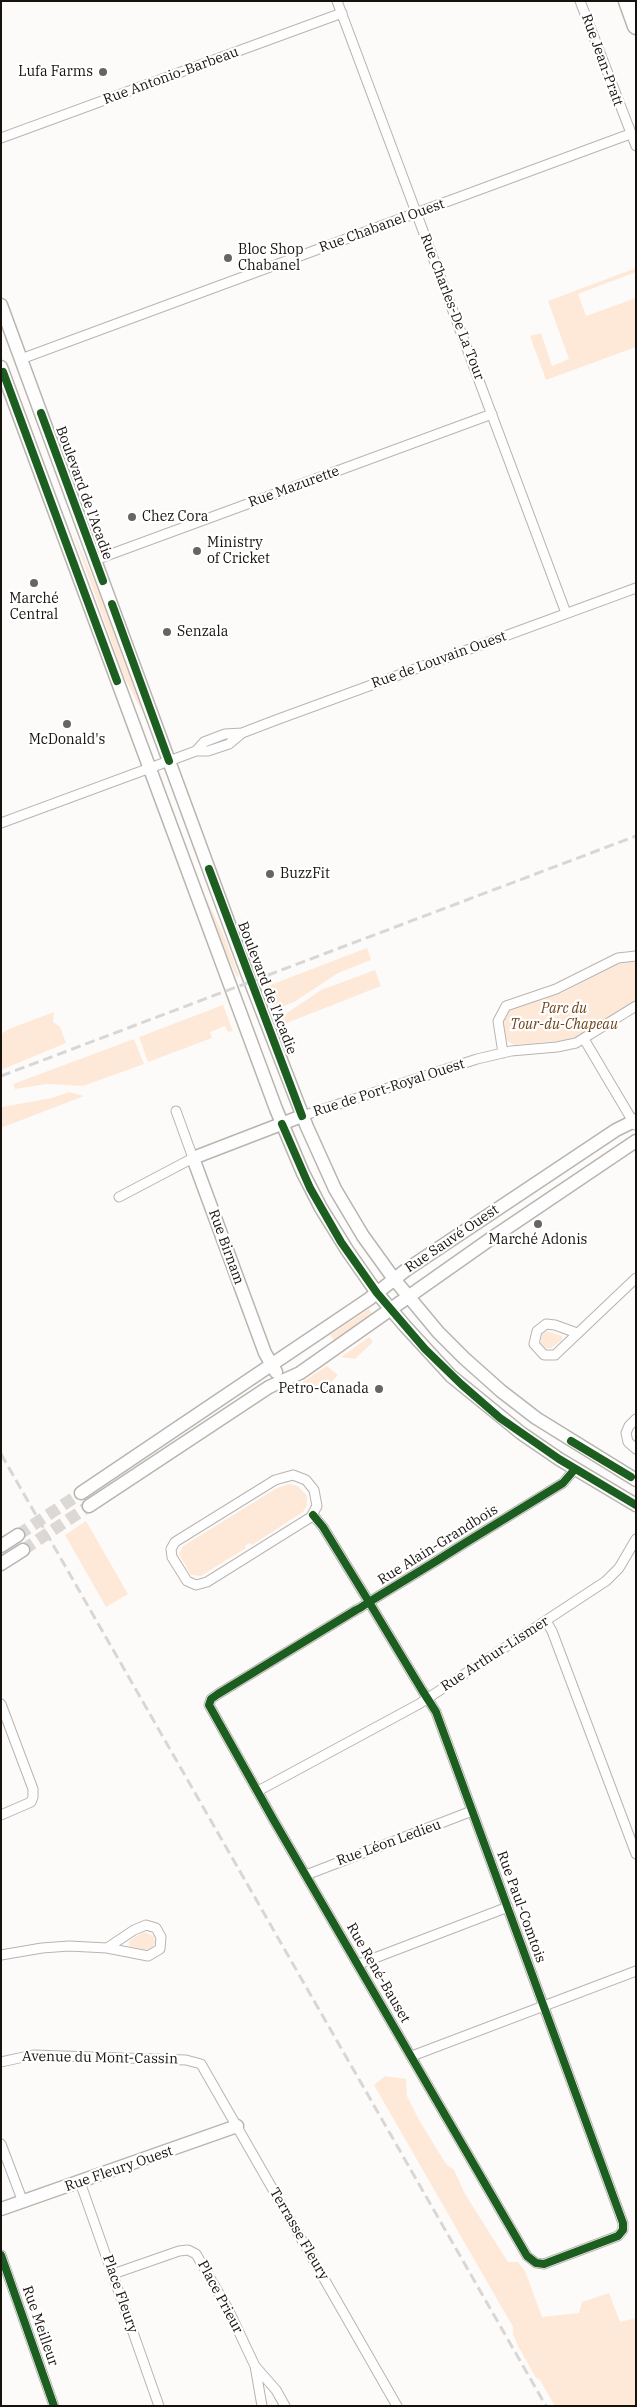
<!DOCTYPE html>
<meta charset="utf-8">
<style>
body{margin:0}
#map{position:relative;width:637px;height:2407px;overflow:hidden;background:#fdfbf9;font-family:"IBM Plex Serif",serif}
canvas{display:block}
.frame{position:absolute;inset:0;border:2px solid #18120d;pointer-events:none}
</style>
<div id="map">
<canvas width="637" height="2407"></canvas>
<div class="frame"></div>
</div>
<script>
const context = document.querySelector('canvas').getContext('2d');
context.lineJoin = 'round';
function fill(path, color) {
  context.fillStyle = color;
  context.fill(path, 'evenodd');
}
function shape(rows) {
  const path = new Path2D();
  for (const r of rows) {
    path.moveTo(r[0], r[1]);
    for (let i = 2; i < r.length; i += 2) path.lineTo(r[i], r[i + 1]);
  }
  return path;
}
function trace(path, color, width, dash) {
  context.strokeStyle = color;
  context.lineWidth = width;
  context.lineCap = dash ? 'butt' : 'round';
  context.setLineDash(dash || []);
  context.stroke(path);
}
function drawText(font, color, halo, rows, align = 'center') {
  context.font = font + ' "IBM Plex Serif",serif';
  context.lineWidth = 4.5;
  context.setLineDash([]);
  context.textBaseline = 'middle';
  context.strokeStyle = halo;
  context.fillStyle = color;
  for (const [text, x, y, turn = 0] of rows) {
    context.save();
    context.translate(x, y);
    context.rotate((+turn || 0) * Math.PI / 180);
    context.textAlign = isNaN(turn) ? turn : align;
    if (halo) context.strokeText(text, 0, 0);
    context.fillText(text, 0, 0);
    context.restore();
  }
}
const green = shape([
 [636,268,636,272,578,294,586,316,636,298,636,347,546,380,530,336,541,333,552,366,569,359,548,301],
 [71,527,98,590,142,709,141,710,123,674],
 [205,896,225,938,239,976,237,977,228,958],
 [367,948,371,960,338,973,294,1002,274,1010,265,987],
 [629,961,636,963,636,1000,588,1031,573,1038,559,1041,514,1045,506,1040,502,1021,508,1010,517,1005,562,993,614,965],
 [375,970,381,986,279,1026,278,1022,284,1015,321,990],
 [223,1005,233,1031,228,1032,225,1026,210,1032,212,1038,148,1062,139,1037],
 [54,1012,53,1022,60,1027,66,1043,1,1070,1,1034,9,1029],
 [134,1039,144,1064,83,1086,47,1084,15,1089,13,1084],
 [69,1092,84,1096,1,1128,2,1107,52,1098],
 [369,1309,372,1314,334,1340,330,1335],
 [547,1331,562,1336,562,1340,551,1348,546,1348,541,1343,542,1334],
 [369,1337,373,1342,355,1359,341,1357],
 [327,1366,338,1375,323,1390,301,1383],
 [289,1484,298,1486,307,1496,307,1505,303,1512,252,1545,250,1543,245,1546,246,1548,201,1576,191,1575,179,1554,183,1546,277,1488],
 [86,1521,128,1594,106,1607,65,1535],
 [144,1932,154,1936,155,1943,152,1948,146,1950,129,1946,129,1941],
 [385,2076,406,2079,407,2096,419,2120,446,2164,454,2170,465,2194,508,2262,518,2262,525,2271,542,2317,579,2313,582,2302,609,2293,620,2322,636,2318,636,2406,555,2406,540,2380,536,2378,518,2346,513,2334,513,2327,374,2085]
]);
const secondaryTunnel = shape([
 [18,1535,81,1493],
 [23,1550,89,1506]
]);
const street = shape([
 [337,1,566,613],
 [580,1,636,146],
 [1,138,342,13],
 [21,359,630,134],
 [95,560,492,414],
 [196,751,204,742,225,734,242,733],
 [1,823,196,751,208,751,229,744,242,733,276,720,636,588],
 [584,1039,635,1125],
 [503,1053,498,1021,506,1006,556,989,618,958,636,956],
 [302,1116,477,1059,511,1051,557,1047,576,1043,636,1006],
 [119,1197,193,1158,176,1111],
 [577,1333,555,1325,546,1324,537,1331,534,1344,544,1355,555,1355,636,1278],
 [636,1419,629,1426,626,1433,628,1442,636,1449],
 [293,1475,306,1480,314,1490,317,1506,311,1517,207,1582,196,1585,187,1581,172,1557,171,1549,175,1542,275,1480,293,1475],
 [313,1515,323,1527,369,1602,422,1690,436,1712,623,2223,623,2230,618,2236,544,2264,536,2263,527,2256,273,1819,209,1705,211,1699,218,1694,356,1610,360,1608,369,1602,438,1560,465,1543,496,1524,563,1483,575,1469],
 [546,1621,552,1631,636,1854],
 [1,1704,33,1789,33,1797,31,1802,1,1815],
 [258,1791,419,1704,606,1581,619,1568,636,1539],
 [306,1875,472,1811],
 [1,1955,42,1948,69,1946,107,1948,148,1956,160,1949,161,1937,156,1928,146,1925,134,1930,107,1948],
 [359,1964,508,1907],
 [412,2056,636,1971],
 [1,2062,33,2055,186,2060,201,2064,397,2406],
 [1,2144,23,2202],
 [80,2182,159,2406],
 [1,2255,54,2406],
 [113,2274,179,2251,188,2250,196,2254,228,2309,255,2366,276,2390,285,2406],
 [255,2366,262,2406]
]);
const secondary = shape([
 [1,305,246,970,307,1127,335,1189,363,1236,394,1279,438,1332,464,1358,501,1391,536,1418,636,1480],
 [1,367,276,1109,303,1173,321,1208,347,1250,377,1293,405,1326,451,1376,521,1433,559,1459,636,1505],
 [276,1372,265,1353,193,1158,302,1116],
 [81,1493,369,1299,406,1270,616,1130,636,1120],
 [89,1506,269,1387,300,1373,489,1240,636,1141],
 [1,1546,18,1535],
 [1,1564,23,1550],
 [1,2209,237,2126]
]);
const highway = shape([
 [627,1,636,26]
]);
const rail = shape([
 [1,1076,636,836],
 [1,1454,546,2406]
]);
const cycleway = shape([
 [3,372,117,681],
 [41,413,103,581],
 [112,604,169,761],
 [209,869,302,1116],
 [282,1124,310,1188,341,1242,377,1293,425,1349,461,1384,500,1418,559,1459,636,1505],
 [571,1441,631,1477],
 [313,1515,323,1527,369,1602,422,1690,436,1712,623,2223,623,2230,618,2236,544,2264,536,2263,527,2256,273,1819,209,1705,211,1699,218,1694,356,1610,360,1608,369,1602,438,1560,465,1543,496,1524,563,1483,575,1469],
 [1,2255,54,2406]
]);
const markers = [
 [103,72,5,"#686460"],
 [228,258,5,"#686460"],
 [132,517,5,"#686460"],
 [197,551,5,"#686460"],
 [34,583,5,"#686460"],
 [167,632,5,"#686460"],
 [67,724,5,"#686460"],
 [270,874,5,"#686460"],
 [538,1224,5,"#686460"],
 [379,1389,5,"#686460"]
];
const streetNames = [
 ["Rue Jean-Pratt",602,60,70],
 ["Rue Antonio-Barbeau",171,76,-20],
 ["Rue Chabanel Ouest",382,226,-20],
 ["Rue Charles-De La Tour",452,307,69],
 ["Rue Mazurette",294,487,-20],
 ["Boulevard de l'Acadie",84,493,70],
 ["Rue de Louvain Ouest",439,660,-20],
 ["Boulevard de l'Acadie",267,988,69],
 ["Rue de Port-Royal Ouest",389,1088,-18],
 ["Rue Sauvé Ouest",452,1239,-34],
 ["Rue Birnam",226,1247,70],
 ["Rue Alain-Grandbois",438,1545,-32],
 ["Rue Arthur-Lismer",495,1654,-33],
 ["Rue Léon Ledieu",389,1843,-20],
 ["Rue Paul-Comtois",521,1907,70],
 ["Rue René-Bauset",378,1973,60],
 ["Avenue du Mont-Cassin",100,2058,1],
 ["Rue Fleury Ouest",119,2169,-19],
 ["Terrasse Fleury",299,2234,60],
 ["Place Fleury",120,2294,71],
 ["Place Prieur",220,2297,62],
 ["Rue Meilleur",40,2326,71]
];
const poiNames = [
 ["Lufa Farms",93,72,"right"],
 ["Bloc Shop",238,250],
 ["Chabanel",238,266],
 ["Chez Cora",142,517],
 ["Ministry",207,543],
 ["of Cricket",207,559],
 ["Marché",34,599,"center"],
 ["Central",34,615,"center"],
 ["Senzala",177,632],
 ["McDonald's",67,740,"center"],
 ["BuzzFit",280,874],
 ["Marché Adonis",538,1240,"center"],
 ["Petro-Canada",369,1389,"right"]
];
const parkNames = [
 ["Parc du",564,1009],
 ["Tour-du-Chapeau",564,1025]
];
fill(green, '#fee9d8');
trace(secondaryTunnel, '#dbd8d6', 12, [12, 6]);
trace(street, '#b8b4b0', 11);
trace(secondary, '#b8b4b0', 15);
trace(highway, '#b8b4b0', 19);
trace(street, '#fffefe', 9);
trace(secondary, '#fffefe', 12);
trace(highway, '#fffefe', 16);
trace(rail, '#d8d7d6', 3, [10, 5]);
trace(cycleway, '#1b5e20', 8);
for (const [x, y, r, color] of markers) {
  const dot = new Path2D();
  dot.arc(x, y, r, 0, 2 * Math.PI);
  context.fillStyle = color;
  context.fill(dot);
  trace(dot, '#fff', 2);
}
drawText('14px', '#18120d', '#fff', streetNames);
drawText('14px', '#18120d', '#fff', poiNames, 'left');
drawText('italic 14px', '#6f451a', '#fff', parkNames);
</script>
